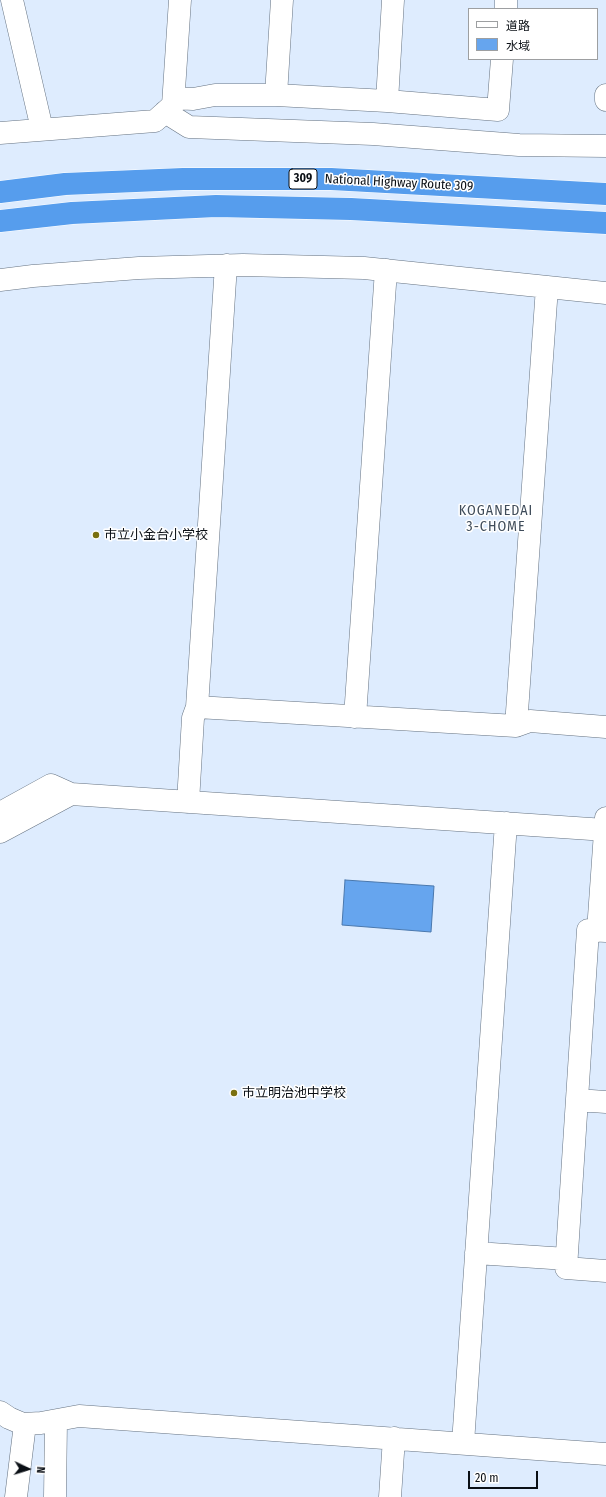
<!DOCTYPE html>
<meta charset="utf-8">
<style>
body{margin:0}
#map{position:relative;width:606px;height:1497px;overflow:hidden;background:#deecfe;font-family:"Fira Sans Condensed","Noto Sans JP",sans-serif}
canvas{display:block}
.legend{position:absolute;left:468px;top:8px;width:130px;height:52px;box-sizing:border-box;background:#fff;border:1px solid #9d9fa1;margin:0;padding:5px 7px;list-style:none;font-size:12px;color:#0a0f15}
.legend li{display:flex;align-items:center;gap:8px;height:20px}
.legend b{width:20px;border:1px solid #9d9fa1}
.north{position:absolute;left:8px;top:1449px;width:40px;height:40px;-webkit-text-stroke:3px #fff;paint-order:stroke;rotate:94deg;font-size:11px;font-weight:700;line-height:16px;text-align:center;color:#0a0f15}
.north::after{content:'';display:block;margin:auto;width:14px;height:18px;background:#0a0f15;clip-path:polygon(50% 0,100% 100%,50% 72%,0 100%)}
.scale{position:absolute;left:468px;top:1471px;width:70px;height:18px;box-sizing:border-box;border:2px solid #0a0f15;border-top:0;padding-left:5px;font-size:12px;line-height:14px;white-space:nowrap;color:#0a0f15;-webkit-text-stroke:3px #fff;paint-order:stroke}
</style>
<div id="map">
<canvas width="606" height="1497"></canvas>
<ul class="legend">
<li><b style="height:5px;background:#fff"></b>道路</li>
<li><b style="height:11px;background:#66a5ee"></b>水域</li>
</ul>
<div class="north">N</div>
<div class="scale">20 m</div>
</div>
<script>
const context = document.querySelector('canvas').getContext('2d');
context.lineJoin = 'round';
function fill(path, color) {
  context.fillStyle = color;
  context.fill(path, 'evenodd');
}
function shape(rows) {
  const path = new Path2D();
  for (const r of rows) {
    path.moveTo(r[0], r[1]);
    for (let i = 2; i < r.length; i += 2) path.lineTo(r[i], r[i + 1]);
  }
  return path;
}
function trace(path, color, width, dash) {
  context.strokeStyle = color;
  context.lineWidth = width;
  context.lineCap = dash ? 'butt' : 'round';
  context.setLineDash(dash || []);
  context.stroke(path);
}
function drawText(font, color, halo, rows, align = 'center') {
  context.font = font + ' "Fira Sans Condensed","Noto Sans JP",sans-serif';
  context.lineWidth = 3;
  context.setLineDash([]);
  context.textBaseline = 'middle';
  context.strokeStyle = halo;
  context.fillStyle = color;
  for (const [text, x, y, turn = 0] of rows) {
    context.save();
    context.translate(x, y);
    context.rotate((+turn || 0) * Math.PI / 180);
    context.textAlign = isNaN(turn) ? turn : align;
    if (halo) context.strokeText(text, 0, 0);
    context.fillText(text, 0, 0);
    context.restore();
  }
}
const water = shape([
 [345,880,434,886,431,932,342,925,345,880]
]);
const minor = shape([
 [12,0,42,129],
 [506,9,506,0],
 [276,95,282,0],
 [174,98,193,99,215,95,276,95,387,101,498,110,502,59],
 [606,100,606,95],
 [387,101,393,0],
 [165,112,189,127,373,134,519,145,606,146],
 [0,133,155,121,173,105,180,0],
 [0,280,33,276,139,268,243,265,364,268,606,293],
 [197,707,516,726,530,721,606,727],
 [355,717,386,270],
 [516,726,547,287],
 [188,802,193,718,197,707,226,265],
 [0,813,51,785,71,794,606,830],
 [0,832,71,794],
 [598,931,606,818],
 [606,931,588,930,566,1268,606,1271],
 [577,1100,606,1102],
 [476,1253,567,1259],
 [0,1412,9,1418,23,1424,41,1423,79,1416,606,1454],
 [463,1443,506,823],
 [16,1497,25,1424],
 [55,1497,56,1421],
 [390,1497,394,1438]
]);
const highway = shape([
 [0,192,65,184,183,179,331,179,606,194],
 [0,221,72,213,216,206,351,209,606,223]
]);
const markers = [
 [96,535,4,"#7a700f"],
 [234,1093,4,"#7a700f"]
];
const shields = [
 [303,179,28]
];
const shieldNames = [
 ["309",303,179]
];
const streetNames = [
 ["National Highway Route 309",399,183,3]
];
const poiNames = [
 ["市立小金台小学校",104,535],
 ["市立明治池中学校",242,1093]
];
const neighbourhoodNames = [
 ["KOGANEDAI",496,511],
 ["3-CHOME",496,527]
];
fill(water, '#66a5ee');
trace(water, '#4a78ad', 1);
trace(minor, '#657281', 23);
trace(highway, '#fff', 23);
trace(minor, '#fff', 22);
trace(highway, '#569ded', 22);
for (const [x, y, r, color] of markers) {
  const dot = new Path2D();
  dot.arc(x, y, r, 0, 2 * Math.PI);
  context.fillStyle = color;
  context.fill(dot);
  trace(dot, '#fff', 1.5);
}
for (const [x, y, w] of shields) {
  const box = new Path2D();
  box.roundRect(x - w / 2, y - 10, w, 20, 3);
  context.fillStyle = '#fff';
  context.fill(box);
  trace(box, '#0a0f15', 1);
}
drawText('bold 12px', '#0a0f15', null, shieldNames);
drawText('13px', '#0a0f15', '#fff', streetNames);
drawText('13px', '#0a0f15', '#fff', poiNames, 'left');
context.letterSpacing = '1px';
drawText('14px', '#3f4c5a', '#fff', neighbourhoodNames);
context.letterSpacing = '0px';
</script>
